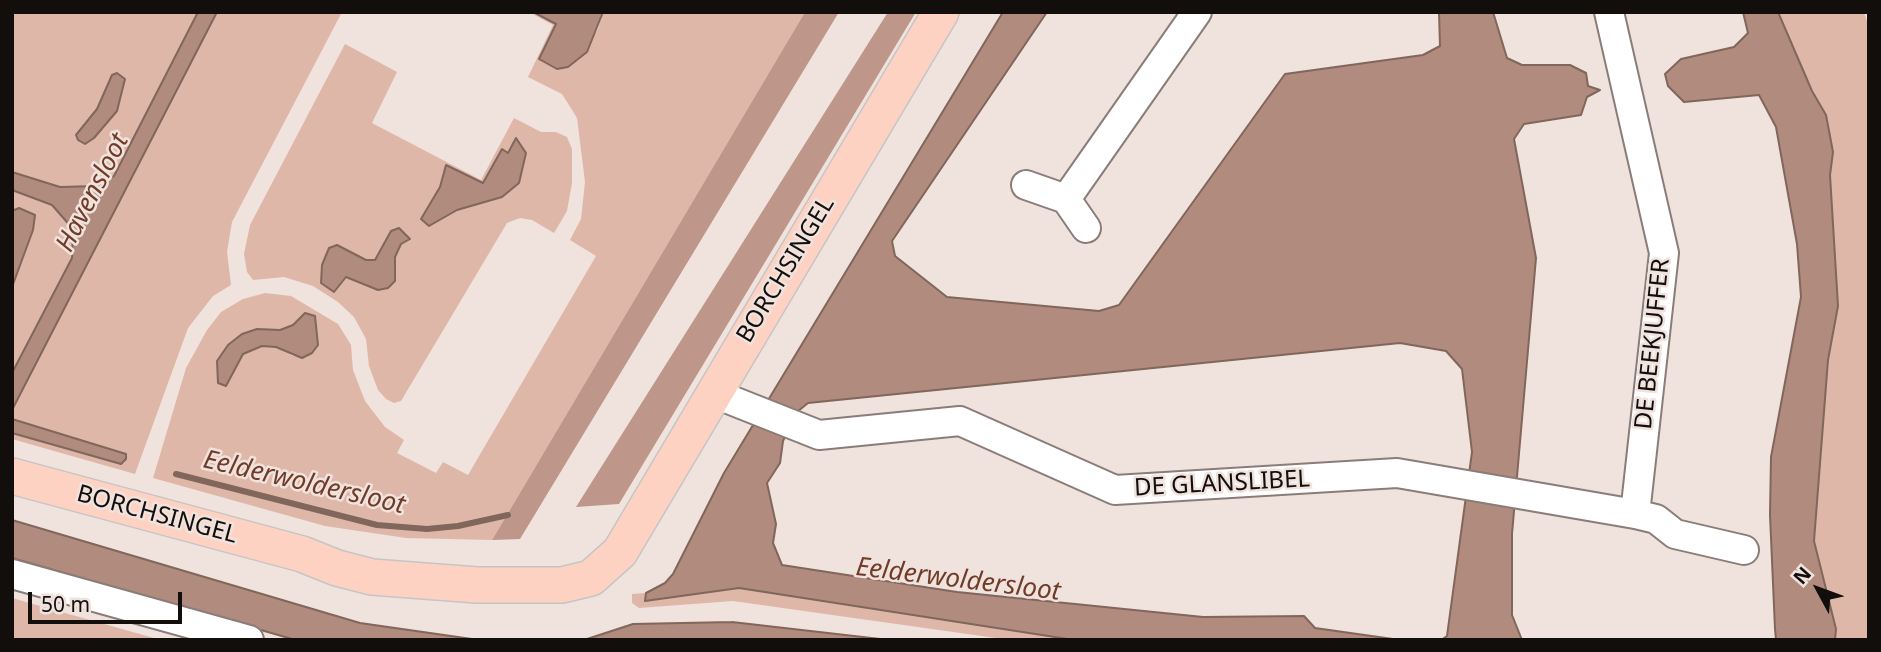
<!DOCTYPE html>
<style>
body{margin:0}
#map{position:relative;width:1881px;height:652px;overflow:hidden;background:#f0e2dd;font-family:"Noto Sans",sans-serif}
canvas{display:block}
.frame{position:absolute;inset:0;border:14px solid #120e0c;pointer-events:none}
.north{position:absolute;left:1783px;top:554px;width:70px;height:70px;-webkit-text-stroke:5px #f0e2dd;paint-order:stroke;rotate:311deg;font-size:19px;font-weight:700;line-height:28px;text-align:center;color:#120e0c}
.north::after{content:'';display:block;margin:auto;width:24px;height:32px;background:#120e0c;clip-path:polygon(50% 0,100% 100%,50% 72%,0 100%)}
.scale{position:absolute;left:28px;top:592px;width:154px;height:32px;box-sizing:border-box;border:4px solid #120e0c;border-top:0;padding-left:9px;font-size:21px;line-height:24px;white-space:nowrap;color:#120e0c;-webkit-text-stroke:5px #f0e2dd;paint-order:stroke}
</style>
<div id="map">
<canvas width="1881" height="652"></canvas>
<div class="frame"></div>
<div class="north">N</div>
<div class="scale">50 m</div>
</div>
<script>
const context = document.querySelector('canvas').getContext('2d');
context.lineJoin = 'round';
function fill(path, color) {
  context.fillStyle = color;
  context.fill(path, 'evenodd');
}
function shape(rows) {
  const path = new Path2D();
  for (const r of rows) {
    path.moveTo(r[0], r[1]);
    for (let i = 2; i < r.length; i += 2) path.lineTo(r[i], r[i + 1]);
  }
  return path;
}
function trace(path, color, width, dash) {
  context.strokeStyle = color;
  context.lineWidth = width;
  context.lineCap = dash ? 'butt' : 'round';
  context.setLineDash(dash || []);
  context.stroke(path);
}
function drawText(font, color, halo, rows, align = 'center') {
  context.font = font + ' "Noto Sans",sans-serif';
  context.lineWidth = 5;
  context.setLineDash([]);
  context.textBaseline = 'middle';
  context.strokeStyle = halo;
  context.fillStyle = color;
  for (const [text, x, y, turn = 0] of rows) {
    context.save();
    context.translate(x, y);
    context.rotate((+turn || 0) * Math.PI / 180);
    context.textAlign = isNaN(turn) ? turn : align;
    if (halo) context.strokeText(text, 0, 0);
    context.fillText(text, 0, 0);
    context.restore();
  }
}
const green = shape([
 [12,12,198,12,114,176,97,186,60,187,12,172],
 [112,75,104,128,85,144,97,109],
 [217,12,342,12,232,222,227,252,231,285,213,296,188,328,135,474,12,439,12,433,121,464,126,454,13,421,12,410],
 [529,12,556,24,557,69,579,60,598,29,603,12,805,12,492,540,406,538,325,526,153,478,186,368,207,330,221,312,243,299,265,293,291,296,338,324,351,345,353,370,365,401,385,427,404,440,397,453,436,473,443,462,468,475,596,256,570,240,581,219,585,182,577,118,562,94,528,77,553,25],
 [305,313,293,356,276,347,262,346,243,354,226,385,228,345,242,334,257,329,280,330,292,325],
 [1778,12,1864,12,1869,27,1869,640,1835,640,1836,629,1814,541,1828,360,1838,306,1830,175,1833,152,1826,115,1812,91],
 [345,44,397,72,372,123,481,180,514,118,541,132,556,132,567,137,572,149,572,183,567,211,554,233,532,220,520,218,507,223,401,401,394,403,386,399,378,390,369,366,366,339,354,317,338,302,313,286,284,277,253,280,247,272,244,254,250,225],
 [516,139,526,153,502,197,457,210,429,226,422,219,440,187,446,165,483,183,502,149,508,153],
 [385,241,401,244,395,257,396,270,367,286,345,277,334,292,337,245,366,260,375,260],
 [12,190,52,205,73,229,72,258,12,373,12,287,33,230,19,208,12,211],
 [739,588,832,601,1074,640,1010,640,733,601,639,608,632,603,632,594,646,593,645,601],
 [12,598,161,640,12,640]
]);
const forest = shape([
 [805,12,839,12,520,539,492,540],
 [888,12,916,12,619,504,576,507]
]);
const water = shape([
 [198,12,217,12,12,410,12,373,72,258,73,229,52,205,12,190,12,172,60,187,97,186,114,176,198,12],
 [533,12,603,12,587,52,568,67,557,69,539,59,556,24,533,12],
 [1003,12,1047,12,892,241,895,256,947,297,1099,311,1119,305,1285,74,1423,55,1440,46,1439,12,1493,12,1507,58,1522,65,1570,65,1586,73,1588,86,1600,90,1587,97,1581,115,1524,124,1514,139,1536,258,1512,534,1512,615,1522,640,1441,640,1447,636,1472,452,1462,369,1446,351,1400,343,808,403,797,412,783,441,780,463,767,483,776,524,773,543,782,565,957,592,1203,617,1304,616,1315,628,1400,640,1074,640,739,588,645,601,646,593,665,583,673,574,724,473,1003,12],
 [1743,12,1778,12,1812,91,1826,115,1833,152,1830,175,1838,306,1828,360,1814,541,1836,629,1835,640,1776,640,1775,629,1770,515,1771,457,1801,297,1797,244,1776,127,1759,95,1684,102,1668,86,1665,74,1681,59,1734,47,1748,33,1743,12],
 [117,73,125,79,117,111,94,138,85,144,78,140,76,135,97,109,112,75,117,73],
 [516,138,526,153,519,183,502,197,457,210,429,226,421,219,440,187,446,165,483,183,502,149,508,153,516,138],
 [19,208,35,215,33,230,12,287,12,211,19,208],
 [399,228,410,239,401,244,395,257,395,281,388,288,378,290,346,277,334,292,321,283,322,265,329,248,337,245,366,260,375,260,391,231,399,228],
 [305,313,315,316,318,345,312,353,302,358,276,347,262,346,243,354,226,386,218,383,217,361,228,345,242,334,257,329,280,330,293,325,305,313],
 [12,419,126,454,126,459,121,464,12,433,12,419],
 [12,520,360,623,472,639,509,640,292,639,12,558,12,520],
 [732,622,889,640,572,640,587,639,633,624,732,622]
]);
const stream = shape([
 [176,474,377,525,427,529,458,526,508,515]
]);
const minor = shape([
 [1609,12,1664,253,1635,514],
 [1026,185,1066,199,1086,228],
 [1066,199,1197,12],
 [713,393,819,435,960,421,1115,490,1397,473,1635,514,1656,519,1675,534,1744,550],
 [12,574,249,640]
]);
const major = shape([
 [12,476,302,554,337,568,372,577,477,585,562,585,591,578,620,552,941,12]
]);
const streetNames = [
 ["BORCHSINGEL",786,270,-59],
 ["DE BEEKJUFFER",1653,344,-84],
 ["DE GLANSLIBEL",1222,484,-3],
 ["BORCHSINGEL",157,515,15]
];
const waterNames = [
 ["Havensloot",93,193,-63],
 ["Eelderwoldersloot",304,483,13],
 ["Eelderwoldersloot",958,580,7]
];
fill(green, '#dfb7a9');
fill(forest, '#be978a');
fill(water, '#b18b7d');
trace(water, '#81665b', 2);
trace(stream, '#81665b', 6);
trace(minor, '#8a7d79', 32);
trace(major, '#c6c5c5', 38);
trace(minor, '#fff', 28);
trace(major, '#fed2c2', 35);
drawText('24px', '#120e0c', '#f0e2dd', streetNames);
drawText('italic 26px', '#703b28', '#f0e2dd', waterNames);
</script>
